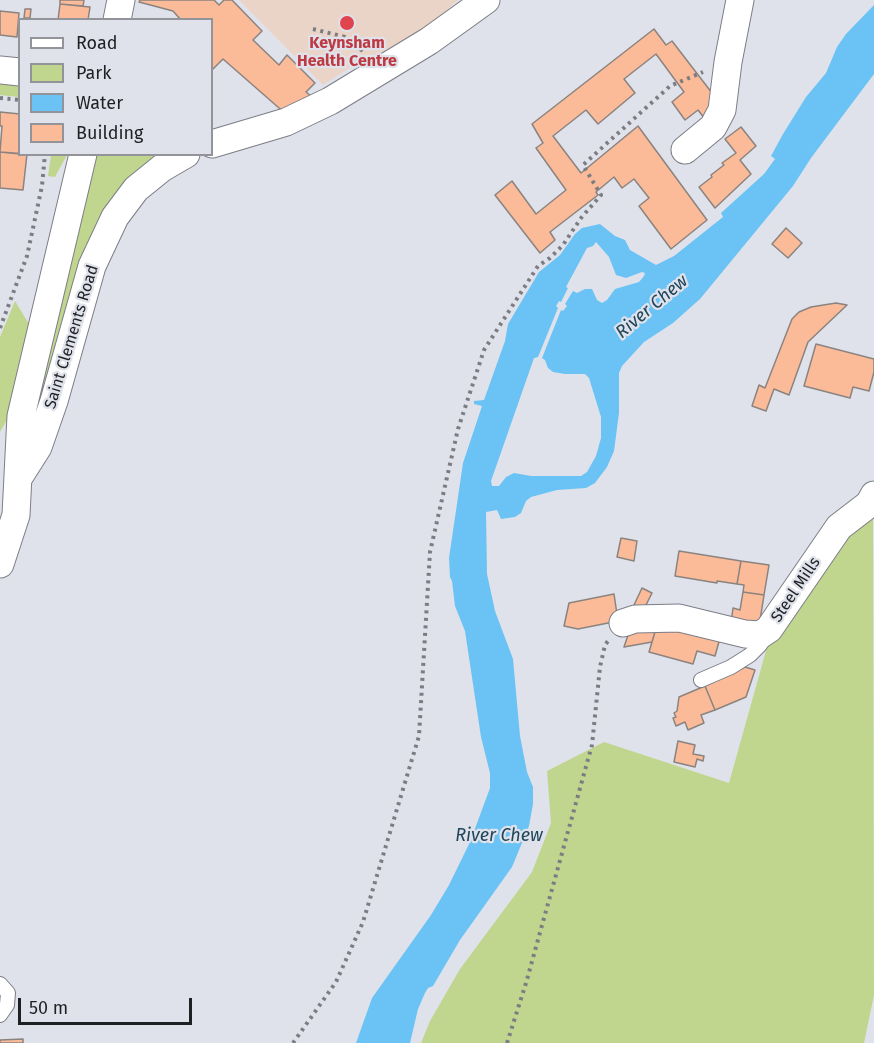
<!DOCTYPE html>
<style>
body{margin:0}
#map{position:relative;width:874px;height:1043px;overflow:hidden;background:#dfe2ea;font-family:"Fira Sans",sans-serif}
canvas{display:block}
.legend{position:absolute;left:18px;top:18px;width:195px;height:138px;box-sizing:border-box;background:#dfe2ea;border:2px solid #92949a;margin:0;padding:8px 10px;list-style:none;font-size:18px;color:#1f2023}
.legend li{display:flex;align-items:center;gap:12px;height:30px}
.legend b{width:30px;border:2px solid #92949a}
.scale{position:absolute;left:18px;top:998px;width:174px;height:27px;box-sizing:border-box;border:3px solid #1f2023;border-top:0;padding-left:8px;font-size:18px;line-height:21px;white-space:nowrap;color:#1f2023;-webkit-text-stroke:4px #dfe2ea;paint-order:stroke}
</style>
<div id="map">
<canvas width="874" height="1043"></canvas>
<ul class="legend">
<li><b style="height:8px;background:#fff"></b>Road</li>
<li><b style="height:16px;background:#c0d68e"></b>Park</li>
<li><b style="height:16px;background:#6ac3f4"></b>Water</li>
<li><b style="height:16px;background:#fbbb98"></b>Building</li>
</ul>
<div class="scale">50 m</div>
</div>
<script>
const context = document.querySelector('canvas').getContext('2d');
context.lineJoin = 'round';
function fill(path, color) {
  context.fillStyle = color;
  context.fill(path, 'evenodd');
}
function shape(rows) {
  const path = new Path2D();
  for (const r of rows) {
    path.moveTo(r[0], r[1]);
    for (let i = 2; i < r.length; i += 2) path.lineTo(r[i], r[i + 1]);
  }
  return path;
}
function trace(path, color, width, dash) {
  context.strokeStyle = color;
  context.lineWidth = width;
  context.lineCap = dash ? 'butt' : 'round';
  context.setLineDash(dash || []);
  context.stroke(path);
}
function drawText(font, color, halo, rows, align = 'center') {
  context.font = font + ' "Fira Sans",sans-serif';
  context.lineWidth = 4.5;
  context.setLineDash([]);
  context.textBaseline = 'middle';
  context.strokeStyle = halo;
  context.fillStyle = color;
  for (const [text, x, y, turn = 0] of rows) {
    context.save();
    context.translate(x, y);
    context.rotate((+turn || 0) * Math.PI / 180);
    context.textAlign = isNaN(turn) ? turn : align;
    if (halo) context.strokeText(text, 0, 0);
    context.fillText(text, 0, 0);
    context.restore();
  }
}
const industrial = shape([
 [239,0,458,0,408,46,357,63,323,85]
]);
const green = shape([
 [0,80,19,82,19,97,0,95],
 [51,155,67,155,55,177,48,176],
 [95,155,165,155,124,190,40,431,29,427],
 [15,301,29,324,9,416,0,432,0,337],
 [873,517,874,995,864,1043,421,1043,430,1021,460,969,532,872,551,823,547,771,604,742,729,783,767,647,853,520]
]);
const water = shape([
 [874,5,874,74,811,158,793,186,700,299,673,323,644,342,622,366,619,373,619,413,614,451,607,467,595,483,586,488,557,490,531,497,526,501,521,513,515,517,501,519,497,510,486,512,487,574,495,611,513,659,520,736,527,772,533,787,533,804,529,826,512,867,460,940,433,986,428,988,425,993,418,1009,410,1043,356,1043,372,998,431,915,449,885,470,842,490,788,490,773,481,737,465,631,455,606,452,581,450,577,449,558,463,463,482,406,474,404,474,401,484,400,505,341,508,324,539,272,560,255,575,234,582,228,600,224,615,236,625,240,630,250,656,265,674,256,723,217,721,213,764,174,775,159,771,156,783,134,806,97,826,73,837,47,846,34],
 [596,242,609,257,616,275,626,278,642,272,645,273,644,276,639,282,615,289,607,300,602,303,597,300,592,289,585,289,577,293,573,291,565,304,567,306,563,311,561,310,542,358,545,360,548,368,553,372,565,374,585,374,589,378,601,417,601,438,596,456,587,472,581,476,531,476,514,473,506,477,499,486,492,486,491,481,534,358,538,357,558,308,556,306,559,301,561,302,568,288,566,287,587,248,593,246]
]);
const building = shape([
 [60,0,84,0,83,6,60,4,60,0],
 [140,0,214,0,219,5,224,0,232,0,262,31,253,40,279,65,287,55,315,83,306,92,311,96,287,115,223,59,212,70,212,20,181,20,173,11,139,2,140,0],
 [60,4,90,7,88,20,58,20,60,4],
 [25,9,31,9,30,18,24,18,25,9],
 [0,11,19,13,17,37,0,35,0,11],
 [654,29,666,45,672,41,712,93,733,95,705,119,698,110,685,120,672,102,684,92,656,54,624,79,635,93,598,124,586,110,553,136,581,173,638,126,707,220,671,249,639,206,649,198,634,179,622,188,614,177,596,192,598,195,550,232,555,240,540,253,495,195,512,181,536,214,566,190,536,148,543,143,532,124,654,29],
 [0,112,20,114,20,154,0,152,2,126,0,126,0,112],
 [741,127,756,146,740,160,751,174,715,208,699,187,712,177,711,175,724,165,722,163,736,153,725,139,741,127],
 [0,152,27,154,23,190,0,188,0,152],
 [786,228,802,243,788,258,772,244,786,228],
 [836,303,847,305,808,342,789,395,774,389,766,411,752,406,759,385,765,388,792,319,799,312,811,307,836,303],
 [816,344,874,359,874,372,869,391,853,387,850,398,804,386,816,344],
 [621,538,637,541,634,561,617,557,621,538],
 [679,551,741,561,737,584,717,581,717,583,675,576,679,551],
 [741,561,769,565,764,595,743,592,744,585,737,584,741,561],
 [642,588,652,593,644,609,634,605,642,588],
 [743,592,764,595,759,627,731,623,733,608,740,610,743,592],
 [614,594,618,621,578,629,564,626,569,603,614,594],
 [657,625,720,638,715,656,697,651,693,664,649,652,657,625],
 [657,625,652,642,624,647,630,629,657,625],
 [745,667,755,670,746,697,715,710,705,686,745,667],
 [705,686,715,710,701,715,704,723,688,730,685,722,676,726,673,718,676,717,674,713,677,711,679,697,705,686],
 [678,741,695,745,693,754,704,756,703,761,697,759,695,767,674,762,678,741],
 [23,1039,23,1043,0,1043,0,1040,23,1039]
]);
const path = shape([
 [313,29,345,37,364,52],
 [0,98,20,100],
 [0,328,27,256,42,186,45,154],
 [293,1043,336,982,363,922,419,736,430,552,458,429,484,350,538,266,550,258,563,245,581,218,601,195,583,165,670,86,703,72],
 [507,1043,526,983,592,745,600,667,605,645,608,641]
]);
const lane = shape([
 [701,680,731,667,750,655,760,645,767,634],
 [0,984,8,993,7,1005,0,1015]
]);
const street = shape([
 [117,20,121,0],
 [0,70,20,72],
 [212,144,286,122,330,101,429,41,486,0],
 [685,150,713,127,722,110,728,62,740,0],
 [19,477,38,447,54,401,92,266,115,217,136,189,162,168,186,154],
 [0,564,16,515,21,416,83,154],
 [623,623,635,619,679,618,745,634,760,635,769,629,839,527,869,504,874,495]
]);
const markers = [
 [347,23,8,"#e0444e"]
];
const healthNames = [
 ["Keynsham",347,44],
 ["Health Centre",347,62]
];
const streetNames = [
 ["Saint Clements Road",72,337,-73],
 ["Steel Mills",796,590,-56]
];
const waterNames = [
 ["River Chew",652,307,-40],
 ["River Chew",499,836]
];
fill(industrial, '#ead4c7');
fill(green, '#c0d68e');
fill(water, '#6ac3f4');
fill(building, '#fbbb98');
trace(building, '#8b837f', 1.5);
trace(lane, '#7c7e86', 16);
trace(street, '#7c7e86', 29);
trace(path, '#7b7d82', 4, [3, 4.5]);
trace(lane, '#fff', 14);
trace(street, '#fff', 27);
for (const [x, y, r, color] of markers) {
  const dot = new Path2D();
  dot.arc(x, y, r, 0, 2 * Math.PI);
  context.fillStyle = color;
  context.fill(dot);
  trace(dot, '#dfe2ea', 2);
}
drawText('bold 16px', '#be3a42', '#dfe2ea', healthNames);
drawText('16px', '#1f2023', '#dfe2ea', streetNames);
drawText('italic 18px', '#20465b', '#dfe2ea', waterNames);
</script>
